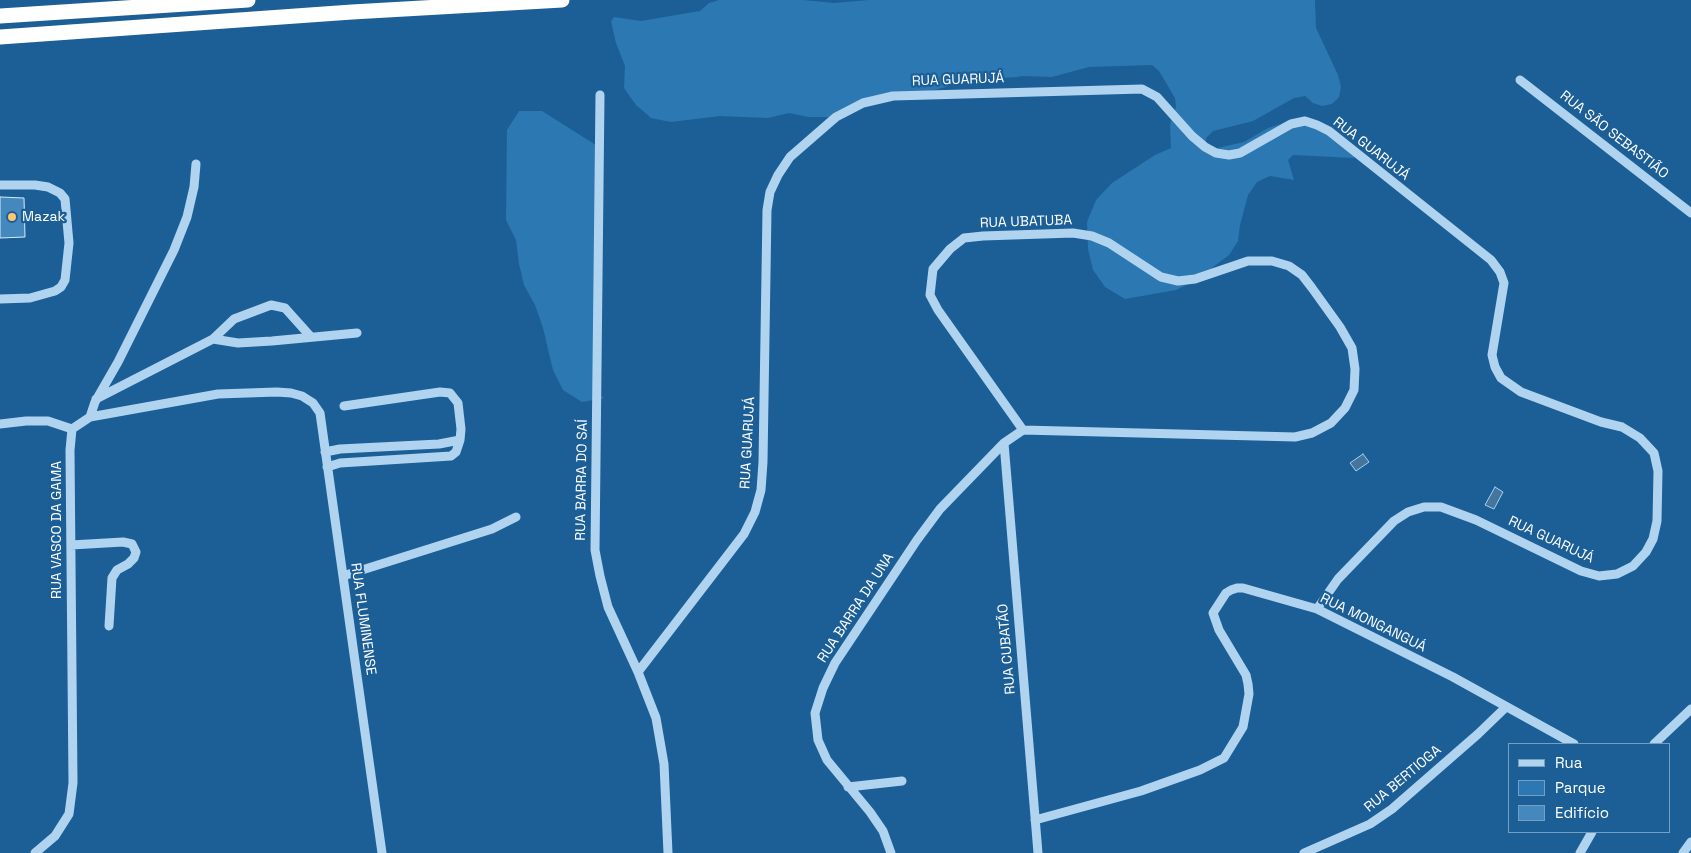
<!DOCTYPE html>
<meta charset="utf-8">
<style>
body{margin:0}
#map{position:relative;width:1691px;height:853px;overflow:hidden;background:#1c5f97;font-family:"Space Grotesk",sans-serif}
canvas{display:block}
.legend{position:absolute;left:1508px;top:743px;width:162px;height:90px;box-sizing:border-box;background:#1c5f97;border:1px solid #779fc1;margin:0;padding:6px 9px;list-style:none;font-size:15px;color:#fff}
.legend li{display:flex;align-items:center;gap:10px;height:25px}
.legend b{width:25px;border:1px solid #779fc1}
</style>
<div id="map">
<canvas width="1691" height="853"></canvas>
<ul class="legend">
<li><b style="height:6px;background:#b0d4f0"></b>Rua</li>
<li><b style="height:14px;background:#2c78b2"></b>Parque</li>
<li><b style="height:14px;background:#4488bd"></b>Edifício</li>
</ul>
</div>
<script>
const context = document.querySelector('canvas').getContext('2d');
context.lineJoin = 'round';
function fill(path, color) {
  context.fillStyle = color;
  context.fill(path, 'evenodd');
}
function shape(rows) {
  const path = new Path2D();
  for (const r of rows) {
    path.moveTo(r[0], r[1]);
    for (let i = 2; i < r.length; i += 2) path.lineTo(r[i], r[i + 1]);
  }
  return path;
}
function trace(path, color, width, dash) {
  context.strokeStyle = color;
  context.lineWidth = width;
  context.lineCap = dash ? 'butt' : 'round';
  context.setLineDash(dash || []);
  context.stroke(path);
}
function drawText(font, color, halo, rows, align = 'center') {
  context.font = font + ' "Space Grotesk",sans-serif';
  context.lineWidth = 4.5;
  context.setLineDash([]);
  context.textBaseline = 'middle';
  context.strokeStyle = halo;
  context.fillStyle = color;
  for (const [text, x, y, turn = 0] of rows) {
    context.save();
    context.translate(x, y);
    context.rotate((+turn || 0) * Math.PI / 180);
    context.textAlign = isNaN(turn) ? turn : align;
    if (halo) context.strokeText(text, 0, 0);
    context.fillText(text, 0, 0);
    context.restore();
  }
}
const green = shape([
 [719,0,803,0,834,3,869,0,1315,0,1316,28,1338,75,1341,87,1339,97,1332,104,1322,106,1313,103,1305,96,1294,98,1253,121,1213,131,1206,138,1206,146,1213,149,1244,142,1268,128,1290,121,1322,129,1355,155,1354,158,1293,155,1288,160,1294,180,1270,176,1257,182,1248,195,1240,225,1238,241,1229,255,1196,280,1176,290,1125,299,1105,287,1093,270,1088,249,1087,222,1096,200,1112,183,1155,155,1171,148,1170,126,1172,116,1176,107,1175,98,1159,71,1152,65,1089,67,1052,77,1021,76,1018,77,977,79,930,91,921,100,896,94,832,117,809,117,789,113,768,118,720,116,671,122,651,118,636,105,624,88,625,66,616,43,611,21,614,17,641,21,700,11,709,3],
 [519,111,542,111,599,147,600,395,604,398,582,402,563,390,553,370,543,328,535,305,524,285,519,264,516,240,506,220,507,130]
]);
const water = shape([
 [1363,454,1369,462,1356,471,1350,463,1363,454],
 [1495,487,1503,492,1494,509,1485,505,1495,487]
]);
const building = shape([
 [0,197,24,198,25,237,0,238,0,197]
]);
const minor = shape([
 [1520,80,1691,213],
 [600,95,595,550,600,576,608,607,638,672,656,718,664,764,668,853],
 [0,185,35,185,48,187,60,193,65,199,69,243,65,280,61,287,55,291,30,298,0,299],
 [1073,233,1092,236,1109,243,1161,277,1178,281,1195,279,1248,261,1272,261,1289,266,1302,275,1312,288,1340,327,1352,348,1355,369,1354,390,1345,408,1331,423,1312,433,1295,437,1023,430,938,310,930,295,933,269,950,249,964,238,983,236,1073,233],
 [213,339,238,343,272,341,357,333],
 [96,399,213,339,234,319,271,305,285,308,311,337],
 [90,417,95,402,118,362,174,250,187,217,194,187,196,164],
 [0,424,26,421,48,421,72,429],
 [1004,443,1038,853],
 [325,452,340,449,439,444,460,440,461,429,458,403,450,393,440,392,344,406],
 [327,467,340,463,451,456,456,452,460,440],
 [71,545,123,542,132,544,136,552,134,558,128,564,117,570,112,578,109,626],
 [343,576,492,529,516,517],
 [638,672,744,534,755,512,761,490,763,462,767,210,770,192,778,175,790,157,836,117,863,103,893,96,1142,89,1157,97,1192,136,1205,147,1216,153,1229,155,1240,153,1291,124,1305,121,1317,125,1329,131,1491,260,1500,272,1504,283,1492,355,1495,367,1501,378,1521,392,1601,422,1622,427,1640,438,1654,453,1658,471,1657,521,1653,539,1646,552,1633,566,1617,574,1599,576,1581,571,1476,520,1441,507,1424,507,1408,512,1394,521,1338,579,1317,609],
 [1654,744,1691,709],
 [848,787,902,781],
 [1035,820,1141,791,1200,770,1224,758,1243,727,1249,694,1248,684,1246,675,1219,630,1213,613,1226,593,1231,590,1237,588,1243,588,1317,609,1453,677,1574,744],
 [35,853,55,836,69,814,73,783,70,450,72,429,90,417,218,394,277,392,291,393,302,396,313,403,320,413,382,853],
 [891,853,883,831,870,812,827,760,818,740,815,713,823,688,835,663,917,540,940,509,1004,443,1023,430],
 [1304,853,1370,824,1392,809,1478,734,1506,707],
 [1580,853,1592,832],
 [1683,853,1691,842]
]);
const highway = shape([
 [0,16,248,0],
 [0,37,352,12,562,0]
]);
const markers = [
 [12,217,5,"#ffc56f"]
];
const streetNames = [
 ["RUA GUARUJÁ",958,80,-2],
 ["RUA SÃO SEBASTIÃO",1614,135,38],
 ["RUA GUARUJÁ",1371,149,38],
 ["RUA UBATUBA",1026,222,-2],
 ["RUA GUARUJÁ",748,443,-87],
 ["RUA BARRA DO SAÍ",582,480,-89],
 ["RUA VASCO DA GAMA",57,530,-90],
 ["RUA GUARUJÁ",1551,540,25],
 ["RUA BARRA DA UNA",856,608,-57],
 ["RUA FLUMINENSE",363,619,82],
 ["RUA MONGANGUÁ",1373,623,26],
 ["RUA CUBATÃO",1007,649,-95],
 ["RUA BERTIOGA",1403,779,-40]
];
const poiNames = [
 ["Mazak",22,217]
];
fill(green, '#2c78b2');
fill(water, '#46759c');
trace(water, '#a3d0f1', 1);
fill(building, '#4488bd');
trace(building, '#d7ebfb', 1);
trace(minor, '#b0d4f0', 9);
trace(highway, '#fff', 15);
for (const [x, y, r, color] of markers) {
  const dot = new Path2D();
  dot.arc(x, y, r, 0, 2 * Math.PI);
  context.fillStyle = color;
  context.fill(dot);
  trace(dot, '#1c5f97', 2);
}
drawText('14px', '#fff', '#1c5f97', streetNames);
drawText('14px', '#fff', '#1c5f97', poiNames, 'left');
</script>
